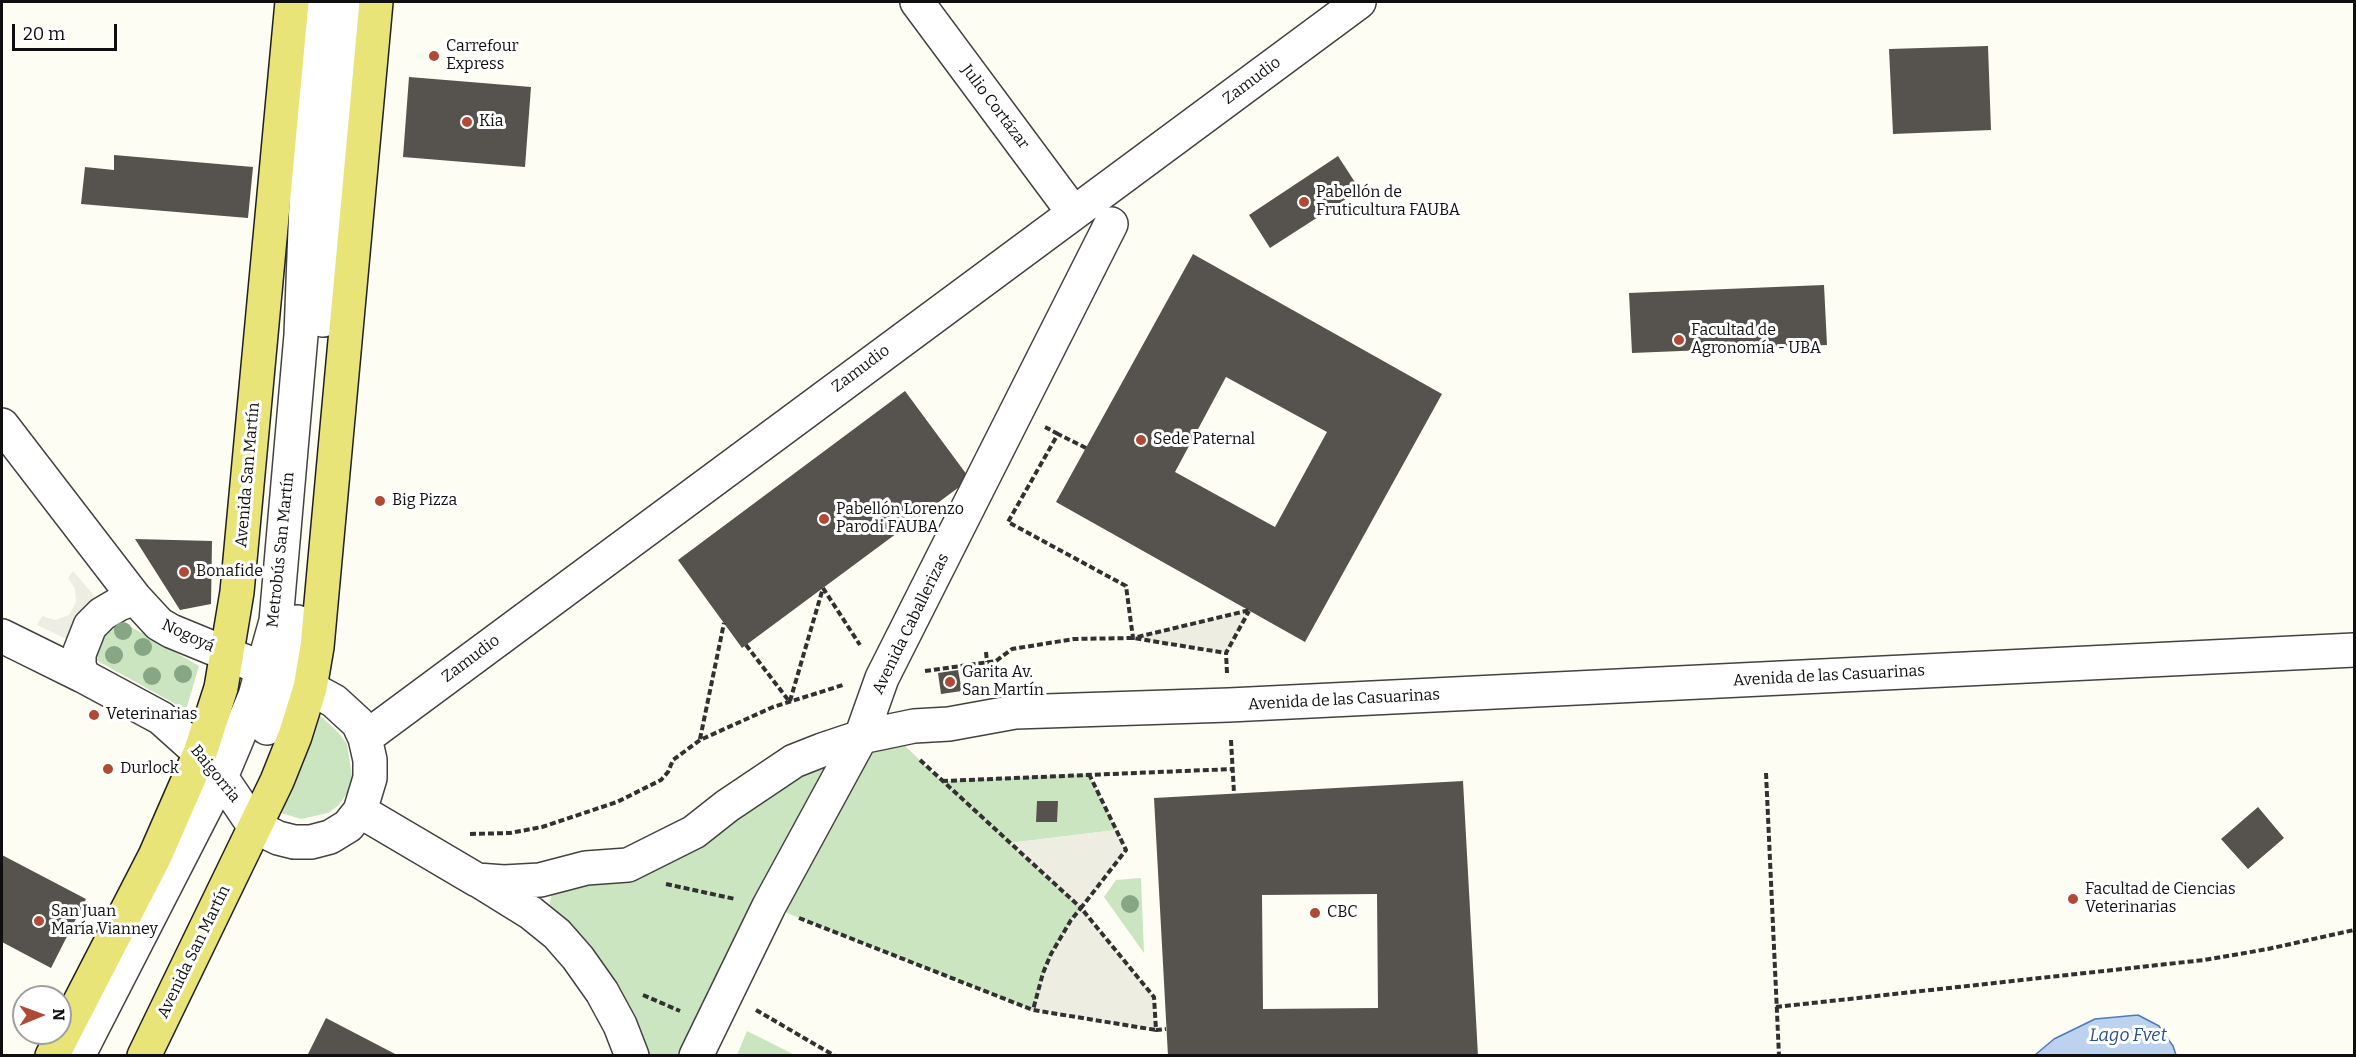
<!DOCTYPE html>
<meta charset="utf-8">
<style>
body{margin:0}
#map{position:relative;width:2356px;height:1057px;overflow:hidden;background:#fdfdf3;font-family:Bitter,serif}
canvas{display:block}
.frame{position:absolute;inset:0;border:3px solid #0f0f0f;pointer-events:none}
.north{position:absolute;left:12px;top:985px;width:60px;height:60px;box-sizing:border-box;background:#fff;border:2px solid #9f9f9f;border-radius:50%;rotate:89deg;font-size:16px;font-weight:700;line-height:24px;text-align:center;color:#0f0f0f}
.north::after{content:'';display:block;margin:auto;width:21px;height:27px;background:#af4a37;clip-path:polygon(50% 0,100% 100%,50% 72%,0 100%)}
.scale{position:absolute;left:12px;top:24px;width:105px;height:27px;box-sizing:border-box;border:3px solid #0f0f0f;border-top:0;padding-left:8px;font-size:18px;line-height:21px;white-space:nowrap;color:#0f0f0f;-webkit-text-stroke:4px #fff;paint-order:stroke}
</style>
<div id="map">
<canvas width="2356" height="1057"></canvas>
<div class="frame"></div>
<div class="north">N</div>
<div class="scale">20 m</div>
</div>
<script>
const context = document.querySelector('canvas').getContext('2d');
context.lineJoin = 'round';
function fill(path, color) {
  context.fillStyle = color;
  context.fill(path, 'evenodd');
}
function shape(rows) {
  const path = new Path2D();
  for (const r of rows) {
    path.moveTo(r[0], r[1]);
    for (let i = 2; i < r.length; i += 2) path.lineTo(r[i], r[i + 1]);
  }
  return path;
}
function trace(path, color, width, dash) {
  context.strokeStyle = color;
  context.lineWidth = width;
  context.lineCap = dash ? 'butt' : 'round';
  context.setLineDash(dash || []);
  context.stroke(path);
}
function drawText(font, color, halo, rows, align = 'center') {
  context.font = font + ' Bitter,serif';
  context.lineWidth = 6;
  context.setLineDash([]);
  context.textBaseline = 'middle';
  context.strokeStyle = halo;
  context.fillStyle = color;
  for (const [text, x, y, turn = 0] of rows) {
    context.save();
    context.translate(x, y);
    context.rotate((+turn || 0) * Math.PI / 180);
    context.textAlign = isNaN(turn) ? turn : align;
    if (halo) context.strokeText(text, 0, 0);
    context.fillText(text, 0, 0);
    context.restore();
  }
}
const green = shape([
 [121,621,199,666,186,710,96,660,95,639],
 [315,711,338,732,347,744,352,776,347,793,339,805,328,813,301,819,275,811],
 [891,732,941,781,1089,774,1116,830,1009,843,1081,908,1071,920,1051,954,1043,973,1033,1010,769,906,696,1055,632,1055,548,914,552,891,727,806],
 [1141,878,1144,953,1104,897,1116,880],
 [747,1031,795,1055,737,1055]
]);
const plaza = shape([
 [73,571,98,600,71,641,37,625,42,616,55,620,69,615,76,602,75,589,68,578],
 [1250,610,1226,653,1133,638],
 [1116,830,1126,850,1081,908,1154,997,1156,1030,1033,1010,1043,973,1051,954,1080,908,1009,843]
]);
const water = shape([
 [2138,1015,2159,1026,2173,1046,2176,1055,2035,1055,2054,1039,2095,1019,2138,1015]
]);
const building = shape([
 [1988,46,1991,130,1893,134,1889,49],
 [409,77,531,87,525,167,403,157],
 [114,155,253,167,248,218,81,204,85,167,114,170],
 [1338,156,1360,190,1270,248,1249,215],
 [1193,254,1442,394,1305,642,1056,502],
 [1226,377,1327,432,1275,527,1175,472],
 [1824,285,1827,345,1632,353,1629,293],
 [905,391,970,479,742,648,678,560],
 [135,539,212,541,211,604,180,610],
 [958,670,962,691,941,694,938,673],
 [1463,781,1478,1056,1168,1056,1154,798],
 [1377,894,1378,1008,1263,1009,1262,895],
 [1037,801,1058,801,1057,822,1036,822],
 [2258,807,2284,838,2248,869,2221,839],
 [2,855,86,899,51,968,2,942],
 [326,1018,399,1056,307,1056]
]);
const path = shape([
 [1045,427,1058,434],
 [1086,448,1058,434,1008,522,1126,586,1133,638,1250,610],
 [823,588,860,645],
 [746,645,789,701],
 [986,652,987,662],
 [925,671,996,661,1012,649,1074,639,1133,638,1226,653],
 [1227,673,1226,653,1249,611],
 [790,701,823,588],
 [700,739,724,623],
 [1231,740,1234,793],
 [920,760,1081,908,1071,920,1051,954,1043,973,1033,1010],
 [1766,773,1779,1056],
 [1089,774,1126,850,1081,908,1154,997,1156,1030,1166,1029],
 [942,781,1233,769],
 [470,834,510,833,542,827,617,802,661,780,668,772,673,760,700,740,773,707,843,685],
 [666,884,735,899],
 [799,918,1033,1010,1156,1030],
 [643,995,680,1011],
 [1776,1007,2204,960,2268,949,2354,930],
 [756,1010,835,1056]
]);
const minor = shape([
 [917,2,1073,212],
 [323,320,350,2],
 [2,425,135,598,159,624,171,631,310,688,334,701,358,723,365,738,370,760,370,778,360,811,348,826,330,837,311,842,294,842,278,838,254,826,221,777,200,753,161,718,83,676,2,636],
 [83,676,79,665,79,654,90,626,102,614,119,604,135,598],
 [267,728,286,677,297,622],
 [365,738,1359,2],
 [360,811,477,880,504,882,540,880,586,868,628,865,694,832,727,806,794,761,822,750,861,737,914,726,949,724,1015,712,1229,705,2354,650],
 [481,882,531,913,557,934,578,958,602,992,620,1025,632,1056],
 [78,1056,221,777,255,696,276,621,301,335,308,150,322,2],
 [696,1056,769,906,861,737,882,678,1111,224]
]);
const major = shape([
 [52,1056,155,856,200,753,221,688,237,592,292,2],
 [144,1056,277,781,295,736,310,688,317,647,376,2]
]);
const trees = [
 [123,631],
 [143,647],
 [114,655],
 [183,674],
 [152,676],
 [1130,904]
];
const markers = [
 [434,56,6,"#af4a37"],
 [467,122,6,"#af4a37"],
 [1304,202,6,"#af4a37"],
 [1679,340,6,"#af4a37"],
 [1141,440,6,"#af4a37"],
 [380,501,6,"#af4a37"],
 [824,519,6,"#af4a37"],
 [184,572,6,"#af4a37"],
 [950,682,6,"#af4a37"],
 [94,715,6,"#af4a37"],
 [108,769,6,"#af4a37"],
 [2073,899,6,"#af4a37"],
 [1315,913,6,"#af4a37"],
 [39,921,6,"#af4a37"]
];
const poiNames = [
 ["Carrefour",446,47],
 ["Express",446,65],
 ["Kia",479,122],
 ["Pabellón de",1316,193],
 ["Fruticultura FAUBA",1316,211],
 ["Facultad de",1691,331],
 ["Agronomía - UBA",1691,349],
 ["Sede Paternal",1153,440],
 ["Big Pizza",392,501],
 ["Pabellón Lorenzo",836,510],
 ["Parodi FAUBA",836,528],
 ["Bonafide",196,572],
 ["Garita Av.",962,673],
 ["San Martín",962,691],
 ["Veterinarias",106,715],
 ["Durlock",120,769],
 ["Facultad de Ciencias",2085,890],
 ["Veterinarias",2085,908],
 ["San Juan",51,912],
 ["María Vianney",51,930],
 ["CBC",1327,913]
];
const streetNames = [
 ["Zamudio",1252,81,-37],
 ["Julio Cortázar",995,107,53],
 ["Zamudio",861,369,-37],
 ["Avenida San Martín",248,475,-85],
 ["Metrobús San Martín",281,550,-84],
 ["Avenida Caballerizas",911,624,-64],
 ["Nogoyá",188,636,25],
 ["Zamudio",471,659,-37],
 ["Avenida de las Casuarinas",1829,676,-3],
 ["Avenida de las Casuarinas",1344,700,-3],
 ["Baigorria",215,774,51],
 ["Avenida San Martín",194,952,-64]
];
const waterNames = [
 ["Lago Fvet",2128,1036]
];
fill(green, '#cbe5c0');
fill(plaza, '#eeede1');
fill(water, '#bdd2ef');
trace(water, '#4d7abd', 1.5);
fill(building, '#56524d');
trace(minor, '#424242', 36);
trace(major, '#202020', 36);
trace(path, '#313131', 4, [6, 3]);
trace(minor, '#fff', 33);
trace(major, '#e8e478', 33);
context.fillStyle = '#87a683';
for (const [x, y] of trees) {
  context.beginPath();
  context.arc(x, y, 9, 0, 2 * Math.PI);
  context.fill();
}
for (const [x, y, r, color] of markers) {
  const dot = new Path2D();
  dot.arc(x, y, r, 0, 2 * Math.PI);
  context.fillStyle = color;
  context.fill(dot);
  trace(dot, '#fff', 2);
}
drawText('16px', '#0f0f0f', '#fff', poiNames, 'left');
drawText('16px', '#0f0f0f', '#fff', streetNames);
drawText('italic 18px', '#274d92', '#fff', waterNames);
</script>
